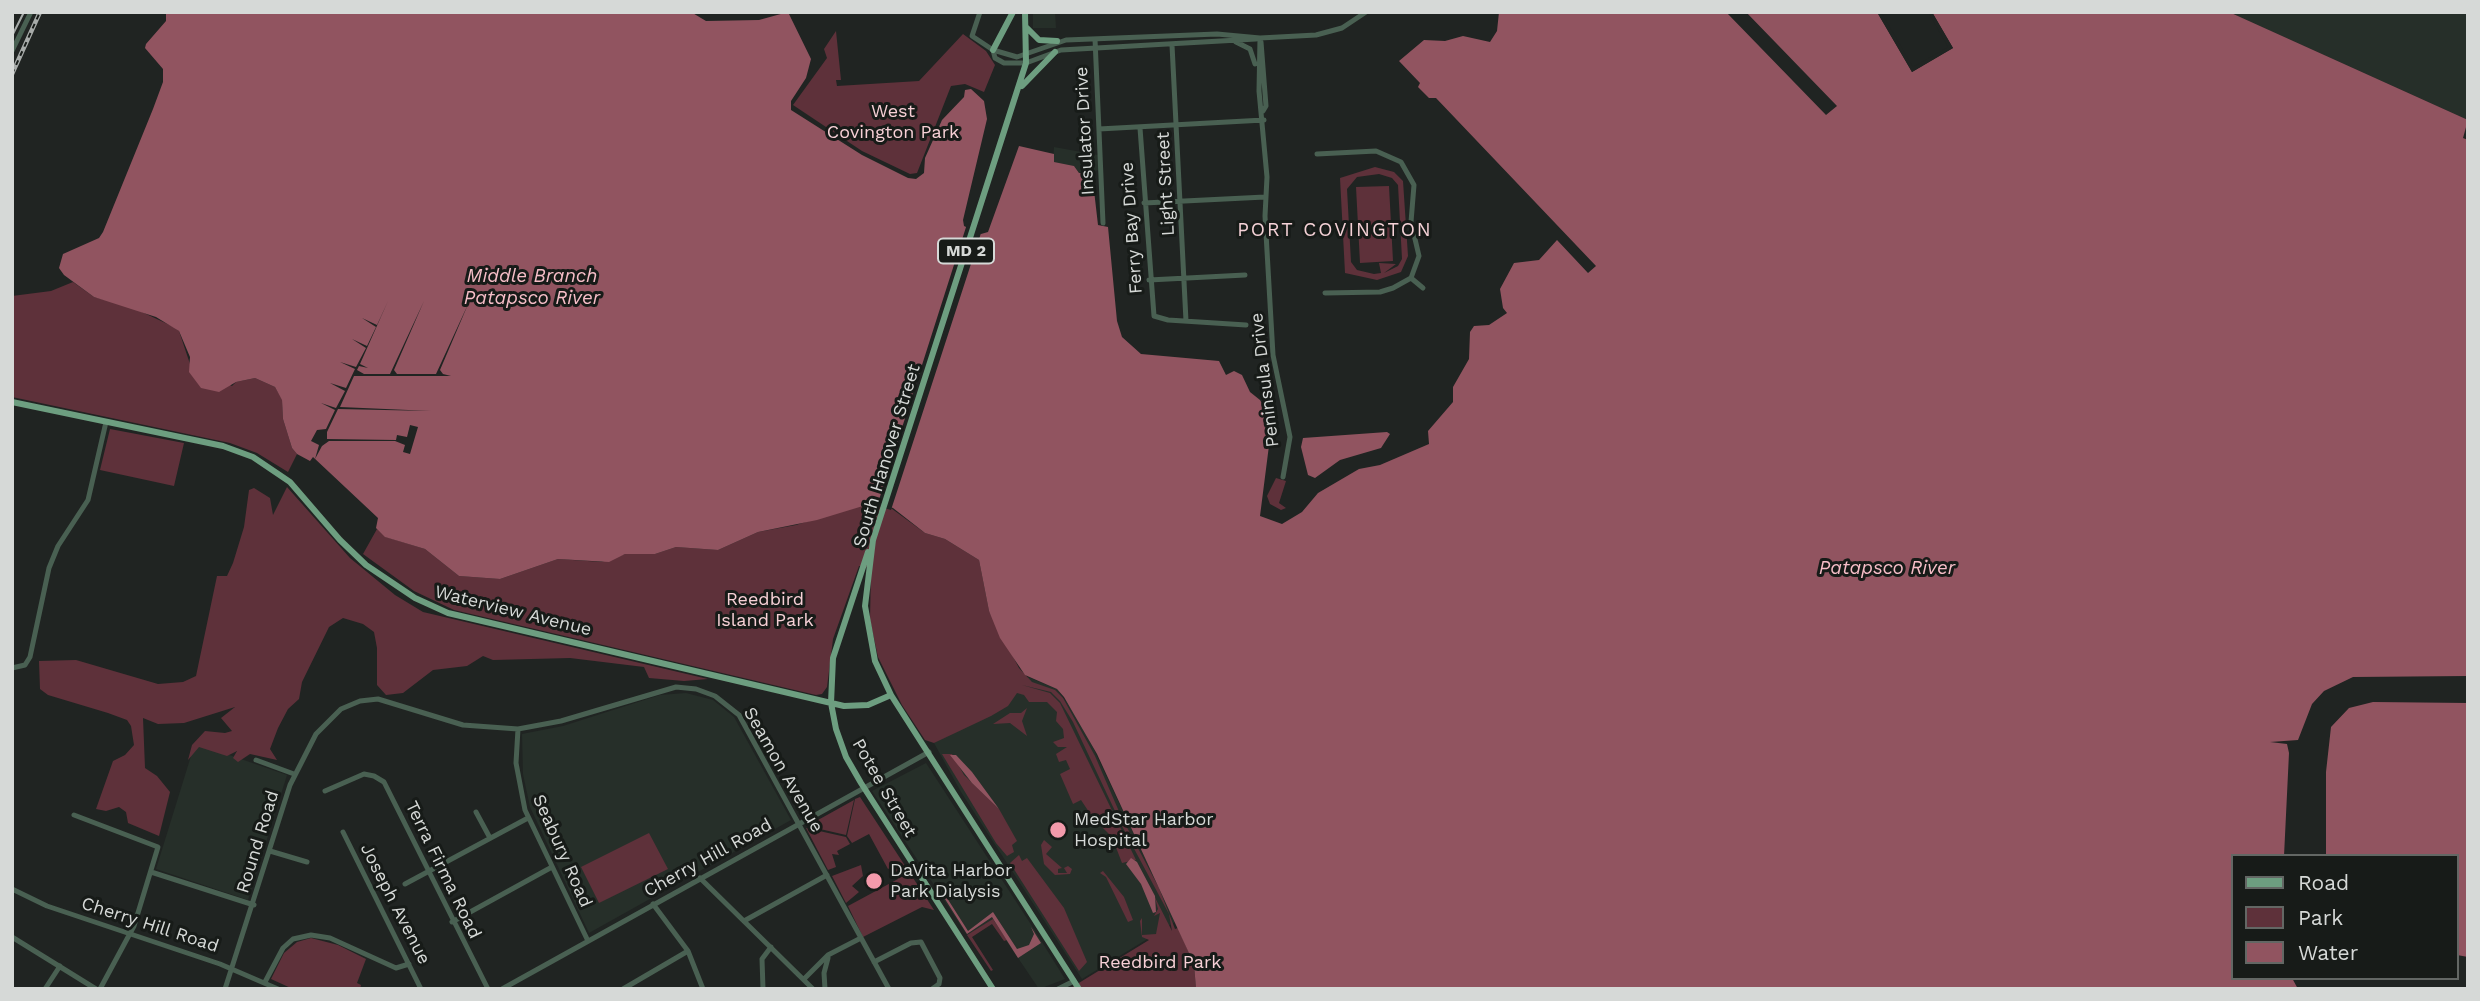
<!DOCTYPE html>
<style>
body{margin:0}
#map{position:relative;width:2480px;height:1001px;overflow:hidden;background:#202422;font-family:"Work Sans",sans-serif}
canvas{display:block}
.frame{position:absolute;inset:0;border:14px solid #d6d9d7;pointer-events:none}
.legend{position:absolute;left:2231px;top:854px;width:228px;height:126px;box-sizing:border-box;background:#171b18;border:2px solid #636764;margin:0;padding:9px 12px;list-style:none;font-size:21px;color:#d6d9d7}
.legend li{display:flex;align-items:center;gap:14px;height:35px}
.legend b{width:35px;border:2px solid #636764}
</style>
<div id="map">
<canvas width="2480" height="1001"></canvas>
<div class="frame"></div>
<ul class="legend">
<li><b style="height:9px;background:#6d9e80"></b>Road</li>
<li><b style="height:19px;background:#5e313a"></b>Park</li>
<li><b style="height:19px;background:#915460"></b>Water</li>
</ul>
</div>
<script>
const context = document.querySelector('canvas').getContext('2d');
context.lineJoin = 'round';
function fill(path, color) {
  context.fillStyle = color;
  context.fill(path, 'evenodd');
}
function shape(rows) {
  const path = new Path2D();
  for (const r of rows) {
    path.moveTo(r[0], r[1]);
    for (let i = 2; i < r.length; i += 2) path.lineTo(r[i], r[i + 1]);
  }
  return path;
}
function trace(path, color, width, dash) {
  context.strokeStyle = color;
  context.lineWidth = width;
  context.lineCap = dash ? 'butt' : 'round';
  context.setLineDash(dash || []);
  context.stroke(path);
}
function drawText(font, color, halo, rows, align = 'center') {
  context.font = font + ' "Work Sans",sans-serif';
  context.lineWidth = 6;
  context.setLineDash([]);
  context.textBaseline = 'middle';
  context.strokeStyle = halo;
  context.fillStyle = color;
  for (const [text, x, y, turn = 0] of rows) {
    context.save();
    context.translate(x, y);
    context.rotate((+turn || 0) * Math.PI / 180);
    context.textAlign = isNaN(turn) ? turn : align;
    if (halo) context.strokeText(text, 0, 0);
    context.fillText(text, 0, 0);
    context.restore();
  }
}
const built = shape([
 [1033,12,1055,12,1056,28,1033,28],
 [2229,12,2468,12,2468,120],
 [1054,147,1098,155,1100,170,1079,173,1074,166,1053,162],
 [1028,677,1057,689,1081,722,1175,922,1082,979,961,792,934,743,1006,705],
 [686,693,713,700,734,717,791,820,589,933,530,807,523,774,522,734,563,726,660,695],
 [195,743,287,775,248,900,156,869],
 [926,763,1030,923,1065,979,1039,989,993,921,967,935,872,791]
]);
const green = shape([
 [836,31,841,80,836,80,837,86,919,81,963,34,986,51,995,65,984,92,965,84,951,86,917,173,910,174,862,151,793,105,827,58,824,49],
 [1375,167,1394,172,1403,181,1408,256,1401,272,1377,280,1345,273,1340,178],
 [1379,174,1392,178,1398,185,1402,259,1398,266,1384,273,1396,264,1379,263,1381,273,1374,274,1357,270,1351,262,1347,189,1357,177],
 [1389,186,1393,261,1360,263,1356,187],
 [73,282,94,297,129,306,174,327,179,331,190,364,232,386,236,382,255,378,275,387,282,399,283,419,292,448,297,454,288,472,257,453,230,443,12,397,12,296,51,291],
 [110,429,184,443,174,486,100,470],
 [1276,478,1286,481,1279,503,1286,508,1281,510,1270,504,1267,496],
 [287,487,350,558,395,595,423,612,708,679,684,681,649,678,644,667,570,658,493,660,483,656,467,666,433,670,403,693,386,695,377,685,377,648,374,632,363,624,343,618,329,627,302,682,299,699,288,709,278,728,270,749,277,760,250,754,238,762,233,758,237,751,227,756,199,747,188,760,192,745,205,731,225,733,232,731,221,718,235,707,184,723,158,724,143,718,145,768,157,776,170,792,159,836,128,823,126,812,119,807,106,811,96,809,113,761,125,755,134,745,131,726,127,720,108,713,48,695,40,689,39,661,76,660,158,684,183,682,196,676,217,576,227,576,233,563,244,527,249,490,254,488,270,498,273,515],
 [867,503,884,503,925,533,945,539,979,560,989,611,1019,668,1032,682,1055,690,1063,698,1095,756,1121,816,1159,888,1175,929,1178,928,1194,964,1196,989,1069,989,1149,940,1142,937,1140,921,1142,918,1142,935,1156,934,1160,913,1154,916,1158,909,1155,898,1139,866,1172,931,1169,914,1123,828,1073,722,1060,701,1051,692,1022,685,1050,693,1060,703,1136,860,1122,863,1112,837,1098,823,1094,826,1090,822,1087,818,1091,815,1081,800,1073,804,1060,774,1070,769,1066,760,1059,762,1056,754,1067,747,1058,747,1053,742,1064,738,1063,729,1056,721,1057,712,1047,702,1029,702,1024,695,1017,693,1008,706,991,716,934,743,925,740,902,705,878,657,870,620,871,568,859,566,833,639,827,687,822,694,816,695,454,610,414,591,363,554,377,529,386,537,425,549,459,576,500,579,558,559,602,562,625,554,655,554,676,547,718,550,758,532,796,525],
 [1027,708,1022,721,1027,736,1010,723,993,724,1010,713,1021,713],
 [942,754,952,754,964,775,999,809,1017,841,1012,845,1014,852,1007,856,996,843],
 [860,797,934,910,922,907,863,937,848,906,898,879,892,867,888,869,869,834,852,843,847,836,855,799],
 [854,800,846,835,807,826,809,825],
 [806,828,846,837,850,844,837,851,839,855,832,854,836,867,828,870],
 [649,833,668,869,599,903,581,867],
 [1044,840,1052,847,1046,854,1062,868,1058,869,1058,873,1067,873,1064,868,1068,866,1072,869,1070,874,1055,875,1044,864,1041,845],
 [1019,855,1022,861,1027,858,1064,908,1087,962,1079,971,1010,863],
 [861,865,863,876,852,886,859,892,846,903,832,876],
 [1103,871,1124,897,1133,920,1128,922,1106,877,1100,873],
 [993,919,1007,940,1004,941,992,924,972,937,993,970,991,971,967,935],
 [311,938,338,945,366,959,357,983,361,985,360,989,293,989,271,979,284,953,297,942]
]);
const water = shape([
 [166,12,691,12,706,21,759,20,788,12,811,59,806,78,791,101,791,110,862,155,908,178,916,179,924,173,925,158,942,120,964,97,965,90,971,89,984,101,987,119,963,220,964,226,981,234,988,232,1019,146,1054,154,1054,162,1074,166,1079,173,1092,173,1098,225,1108,227,1117,321,1122,337,1141,354,1219,361,1226,375,1234,371,1242,375,1250,392,1260,400,1272,422,1260,516,1282,524,1302,512,1318,493,1359,469,1380,465,1429,444,1428,431,1453,402,1453,387,1469,359,1470,332,1474,326,1489,325,1507,313,1503,308,1500,289,1514,263,1539,260,1557,240,1588,273,1596,266,1436,98,1429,98,1418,87,1420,83,1399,61,1424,40,1445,41,1463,36,1490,42,1497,31,1499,12,1877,12,1912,72,1953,48,1932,12,2229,12,2468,120,2463,138,2468,140,2468,676,2353,677,2324,691,2312,704,2298,740,2270,742,2287,744,2289,753,2284,856,2233,856,2233,978,2292,978,2298,989,1196,989,1194,964,1097,754,1064,697,1057,689,1025,675,1000,638,989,611,979,560,945,539,925,533,893,508,876,502,817,520,758,532,718,550,676,547,655,554,625,554,609,562,558,559,500,579,459,576,425,549,385,537,376,528,378,518,313,457,310,461,297,454,292,448,283,419,282,400,275,387,255,378,236,382,219,392,201,388,189,372,190,357,179,331,156,317,94,297,64,275,59,268,63,254,99,238,103,232,153,109,163,82,163,69,145,48,146,44,166,21],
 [1387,432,1390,434,1381,448,1340,460,1315,478,1308,475,1301,447,1303,438],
 [2373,702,2468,703,2468,957,2457,955,2457,856,2326,856,2326,772,2331,727,2349,708],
 [950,755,956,755,972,772,999,809,972,783],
 [1131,858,1137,862,1155,896,1156,912,1153,913,1141,884,1126,864],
 [947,898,968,931,993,912,1017,949,1029,945,1034,934,1031,927,1041,943,1018,958,992,917,967,934,945,899]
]);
const pier = shape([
 [1726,12,1746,12,1837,106,1826,115],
 [1877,12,1881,12,1913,67,1948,47,1928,12,1932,12,1953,48,1912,72],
 [967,224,982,230,891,510,877,506],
 [388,301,360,364,368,368,359,366,357,370,364,374,390,374,424,301,394,370,397,374,436,374,469,302,440,370,443,374,451,376,354,376,340,407,431,411,338,409,327,432,327,439,396,440,397,435,407,437,410,425,418,427,410,454,403,452,405,445,395,441,329,441,322,446,315,459,319,445,311,441,317,430,326,429,335,410,321,403,336,408,345,391,330,383,346,388,355,369,340,362,356,367,366,348,352,339,367,346,376,327,362,318,377,325]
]);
const minor = shape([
 [980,12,972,36,993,50,1017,57,1066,40,1217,34,1260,38,1316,35,1342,28,1366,12],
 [1260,38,1259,91,1267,177,1265,216,1273,355,1290,437,1283,477],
 [1095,39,1103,223],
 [1236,42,1250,49,1255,64],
 [1261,42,1266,106,1263,111],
 [1172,45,1186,321],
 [993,50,995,58,1004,63,1026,63,1061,50,1256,39],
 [12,51,31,12],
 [1140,128,1154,316,1168,320,1246,325],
 [1099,129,1264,120],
 [1317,154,1376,151,1401,162,1414,185,1411,222,1419,256,1411,278,1393,288,1380,292,1325,293],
 [1144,203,1265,197],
 [1411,278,1423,288],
 [1149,280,1245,275],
 [12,668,25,665,30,657,49,568,58,546,88,500,106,422],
 [518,729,516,763,525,810,588,941],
 [256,760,294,774],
 [325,791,364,774,374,776,384,782,488,989],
 [476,812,490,838],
 [74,815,158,847,134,926,100,989],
 [343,832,421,989],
 [270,851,307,862],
 [151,872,254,905],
 [700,878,813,989],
 [405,884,528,818],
 [12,889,47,906,220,964,278,989],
 [653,904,688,951,703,989],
 [744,921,827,875],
 [452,922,552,867],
 [12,937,96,989],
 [874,962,911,943,921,942,940,978,939,984,932,989],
 [804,979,828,955,861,938],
 [265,982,283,948,293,939,311,935,330,938,396,968,409,964],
 [45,989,60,966],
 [225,989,290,785,316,734,341,709,360,701,378,699,463,725,518,729,561,721,676,687,696,689,715,696,739,715,889,989],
 [502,989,929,752],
 [623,989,688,951],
 [763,989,762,959,771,947],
 [825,989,824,973,828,958],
 [1058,989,1074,981]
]);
const major = shape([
 [1025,12,1026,63,873,540,865,606,875,661,891,695,1079,989],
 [1026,27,1039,40,1057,41],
 [993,50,1013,12],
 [1022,86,1055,52],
 [12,402,223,446,253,457,290,482,340,540,366,565,415,598,448,613,844,706,868,705,891,695],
 [868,552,833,658,831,703,836,729,846,757,861,783,993,989]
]);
const tram = shape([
 [12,36,24,12]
]);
const rail = shape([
 [12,74,40,12]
]);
const markers = [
 [1058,830,9,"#f39aab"],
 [874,881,9,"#f39aab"]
];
const shields = [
 [966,251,56]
];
const shieldNames = [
 ["MD 2",966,251]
];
const parkNames = [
 ["West",893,112],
 ["Covington Park",893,133],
 ["Reedbird",765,600],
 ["Island Park",765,621],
 ["Reedbird Park",1160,963]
];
const streetNames = [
 ["Insulator Drive",1085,131,-93],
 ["Light Street",1166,184,-93],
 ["Ferry Bay Drive",1132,228,-94],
 ["Peninsula Drive",1265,380,-97],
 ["South Hanover Street",887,456,-73],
 ["Waterview Avenue",513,611,14],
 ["Seamon Avenue",783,770,60],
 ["Potee Street",884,788,60],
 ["Round Road",258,842,-73],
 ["Seabury Road",562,851,66],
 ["Cherry Hill Road",708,858,-29],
 ["Terra Firma Road",443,870,64],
 ["Joseph Avenue",395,904,63],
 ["Cherry Hill Road",150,925,18]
];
const poiNames = [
 ["MedStar Harbor",1074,820],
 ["Hospital",1074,841],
 ["DaVita Harbor",890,871],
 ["Park Dialysis",890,892]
];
const neighbourhoodNames = [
 ["PORT COVINGTON",1335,230]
];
const waterNames = [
 ["Middle Branch",532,276],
 ["Patapsco River",532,298],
 ["Patapsco River",1887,568]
];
fill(built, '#262f29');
fill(green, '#5e313a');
fill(water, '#915460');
fill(pier, '#202422');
trace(minor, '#496052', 5);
trace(major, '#6d9e80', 6);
trace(tram, '#a7aba9', 2);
trace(rail, '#a7aba9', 4.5);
trace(rail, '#171b18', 2, [5]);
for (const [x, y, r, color] of markers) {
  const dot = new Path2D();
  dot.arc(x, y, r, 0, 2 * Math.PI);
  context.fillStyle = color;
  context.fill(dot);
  trace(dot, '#171b18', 2.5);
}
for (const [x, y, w] of shields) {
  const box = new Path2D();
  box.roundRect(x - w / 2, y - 12.5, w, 25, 5);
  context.fillStyle = '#171b18';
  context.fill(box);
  trace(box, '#d6d9d7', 2);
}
drawText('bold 16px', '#d6d9d7', null, shieldNames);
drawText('18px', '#f7d0d6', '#171b18', parkNames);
drawText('18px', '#d6d9d7', '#171b18', streetNames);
drawText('18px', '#d6d9d7', '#171b18', poiNames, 'left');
context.letterSpacing = '2px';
drawText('19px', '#f5d2d7', '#171b18', neighbourhoodNames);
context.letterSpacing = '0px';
drawText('italic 19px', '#f7bec8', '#171b18', waterNames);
</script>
